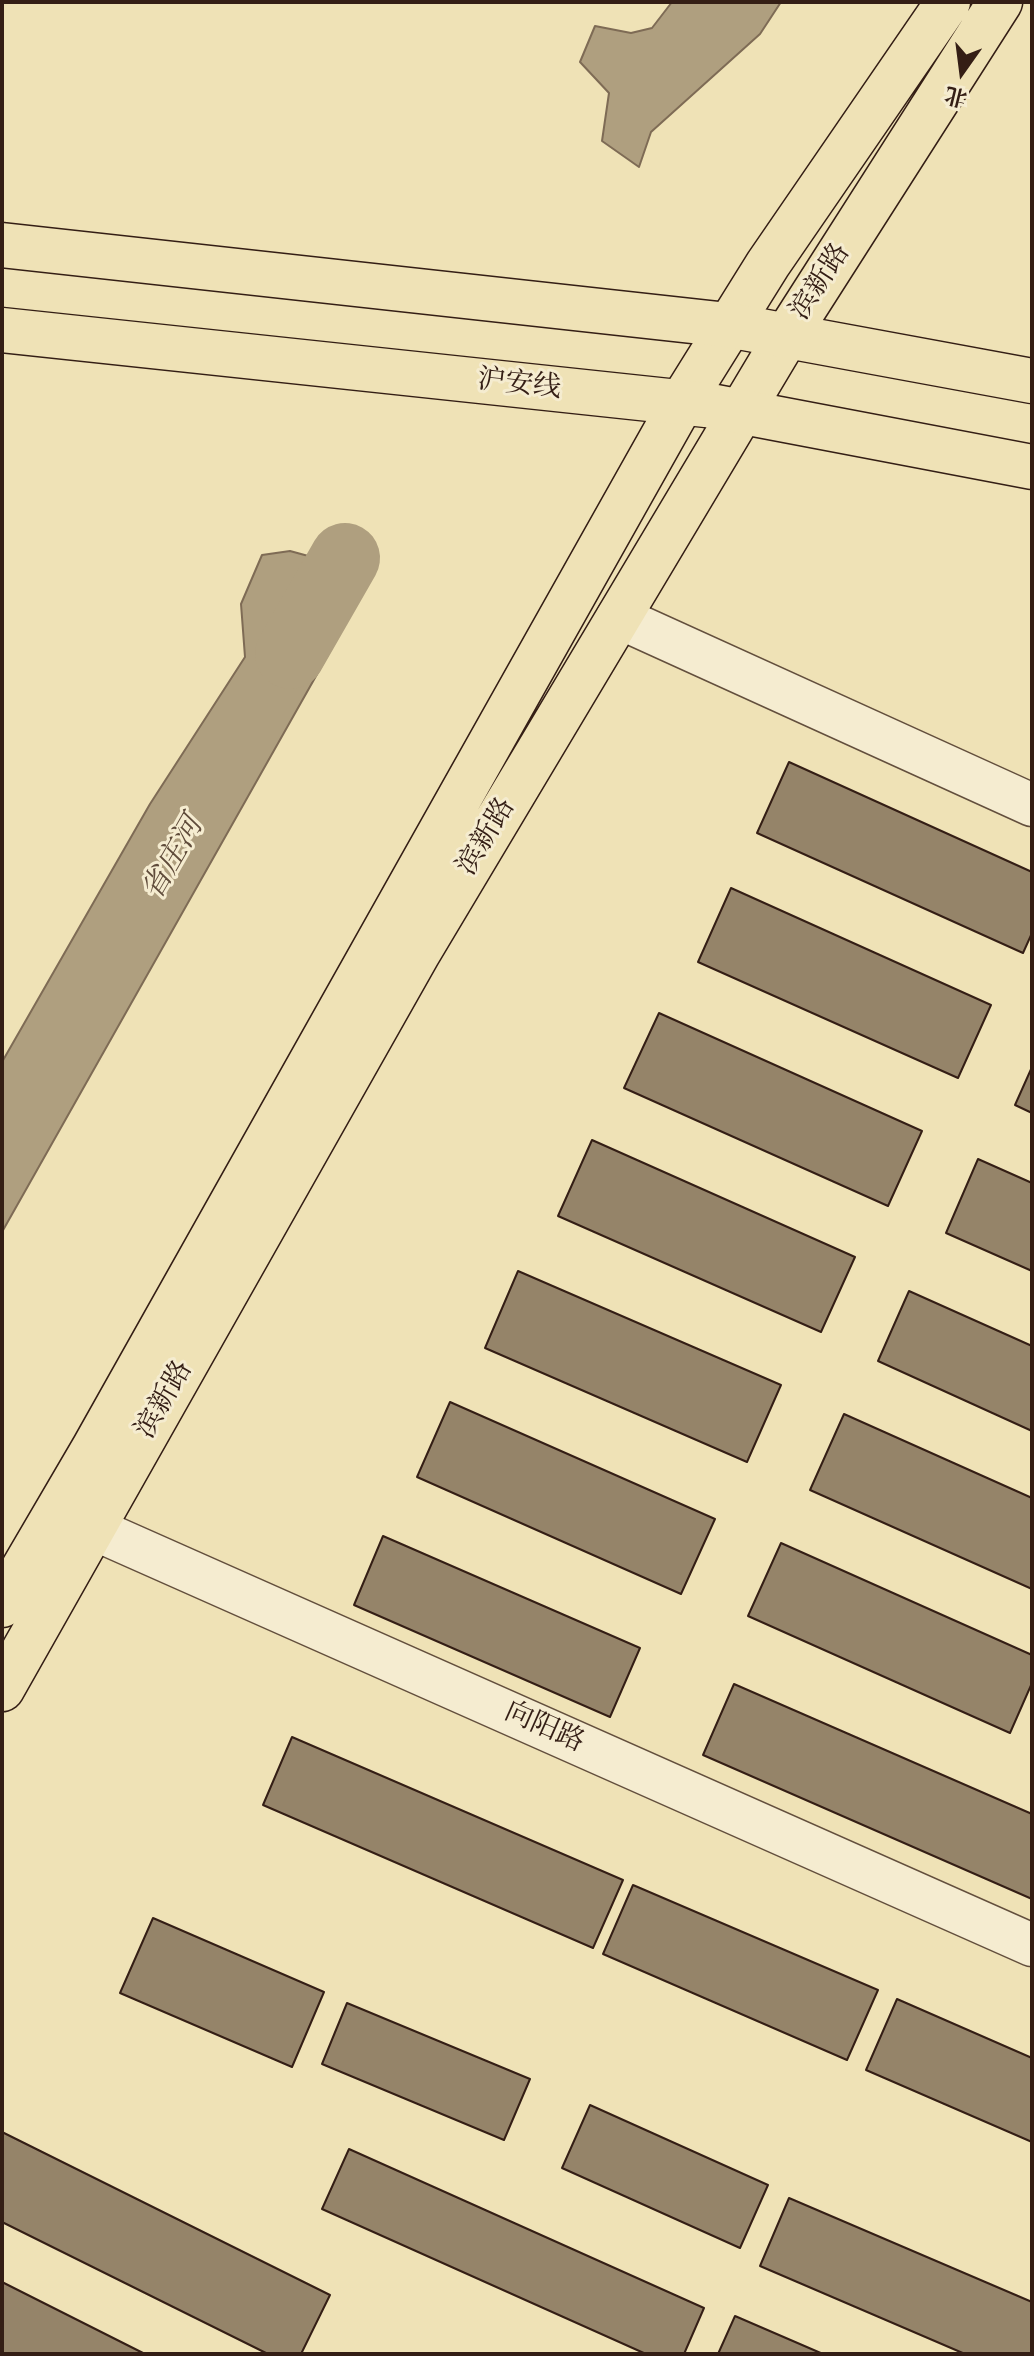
<!DOCTYPE html>
<meta charset="utf-8">
<style>
body{margin:0}
#map{position:relative;width:1034px;height:2356px;overflow:hidden;background:#efe2b6;font-family:"Libre Bodoni","Noto Serif SC",serif}
canvas{display:block}
.frame{position:absolute;inset:0;border:4px solid #341e15;pointer-events:none}
.north{position:absolute;left:922px;top:32px;width:80px;height:80px;-webkit-text-stroke:6px #f5ecd0;paint-order:stroke;rotate:194deg;font-size:22px;font-weight:700;line-height:32px;text-align:center;color:#341e15}
.north::after{content:'';display:block;margin:auto;width:28px;height:36px;background:#341e15;clip-path:polygon(50% 0,100% 100%,50% 72%,0 100%)}
</style>
<div id="map">
<canvas width="1034" height="2356"></canvas>
<div class="frame"></div>
<div class="north">北</div>
</div>
<script>
const context = document.querySelector('canvas').getContext('2d');
context.lineJoin = 'round';
function fill(path, color) {
  context.fillStyle = color;
  context.fill(path, 'evenodd');
}
function shape(rows) {
  const path = new Path2D();
  for (const r of rows) {
    path.moveTo(r[0], r[1]);
    for (let i = 2; i < r.length; i += 2) path.lineTo(r[i], r[i + 1]);
  }
  return path;
}
function trace(path, color, width, dash) {
  context.strokeStyle = color;
  context.lineWidth = width;
  context.lineCap = dash ? 'butt' : 'round';
  context.setLineDash(dash || []);
  context.stroke(path);
}
function drawText(font, color, halo, rows, align = 'center') {
  context.font = font + ' "Libre Bodoni","Noto Serif SC",serif';
  context.lineWidth = 6;
  context.setLineDash([]);
  context.textBaseline = 'middle';
  context.strokeStyle = halo;
  context.fillStyle = color;
  for (const [text, x, y, turn = 0] of rows) {
    context.save();
    context.translate(x, y);
    context.rotate((+turn || 0) * Math.PI / 180);
    context.textAlign = isNaN(turn) ? turn : align;
    if (halo) context.strokeText(text, 0, 0);
    context.fillText(text, 0, 0);
    context.restore();
  }
}
const water = shape([
 [672,2,781,2,760,34,651,132,639,167,602,141,609,93,580,62,595,26,631,33,652,28,672,2],
 [290,551,334,563,355,607,2,1232,2,1062,150,804,245,657,241,604,262,555,290,551]
]);
const river = shape([
 [290,654,345,558]
]);
const building = shape([
 [789,762,1032,872,1032,933,1023,953,757,833,789,762],
 [731,888,991,1005,958,1078,698,962,731,888],
 [659,1013,922,1131,888,1206,624,1088,659,1013],
 [1032,1067,1032,1113,1015,1105,1032,1067],
 [592,1140,855,1257,821,1332,558,1216,592,1140],
 [978,1159,1032,1183,1032,1271,946,1233,978,1159],
 [518,1271,781,1385,747,1462,485,1348,518,1271],
 [909,1291,1032,1346,1032,1431,878,1361,909,1291],
 [450,1402,715,1519,681,1594,417,1477,450,1402],
 [844,1414,1032,1498,1032,1589,810,1490,844,1414],
 [383,1536,640,1648,610,1717,354,1605,383,1536],
 [781,1543,1032,1655,1032,1683,1010,1733,748,1616,781,1543],
 [734,1684,1032,1814,1032,1899,703,1755,734,1684],
 [292,1737,623,1880,593,1948,263,1805,292,1737],
 [633,1885,878,1990,847,2060,603,1954,633,1885],
 [153,1918,324,1992,292,2067,120,1993,153,1918],
 [897,1999,1032,2058,1032,2142,866,2070,897,1999],
 [347,2003,530,2079,504,2140,322,2064,347,2003],
 [590,2105,768,2185,740,2248,562,2168,590,2105],
 [2,2132,330,2295,301,2354,268,2354,2,2222,2,2132],
 [349,2149,704,2308,684,2354,646,2354,322,2209,349,2149],
 [789,2198,1032,2302,1032,2354,965,2354,760,2266,789,2198],
 [2,2282,145,2354,2,2354,2,2282],
 [735,2316,823,2354,718,2354,735,2316]
]);
const minor = shape([
 [618,617,1032,805],
 [65,1506,92,1528,1032,1945]
]);
const major = shape([
 [2,1605,94,1448,682,402,768,264,948,2],
 [2,1689,418,953,786,337,1000,2]
]);
const highway = shape([
 [2,245,728,325,1032,381],
 [2,330,706,405,1032,467]
]);
const streetNames = [
 ["滨新路",821,282,-57],
 ["沪安线",519,385,6],
 ["滨新路",487,837,-59],
 ["滨新路",165,1400,-60],
 ["向阳路",544,1728,24]
];
const waterNames = [
 ["省庄河",174,859,-60]
];
fill(water, '#af9f7f');
trace(water, '#7e6b55', 2);
trace(river, '#af9f7f', 70);
fill(building, '#958469');
trace(building, '#341e15', 2);
trace(minor, '#634f3d', 45);
trace(major, '#341e15', 47);
trace(highway, '#341e15', 47);
trace(minor, '#f5ecd0', 42);
trace(major, '#efe2b6', 44);
trace(highway, '#efe2b6', 44);
drawText('28px', '#341e15', '#f5ecd0', streetNames);
drawText('italic 30px', '#5f4b3a', '#f5ecd0', waterNames);
</script>
